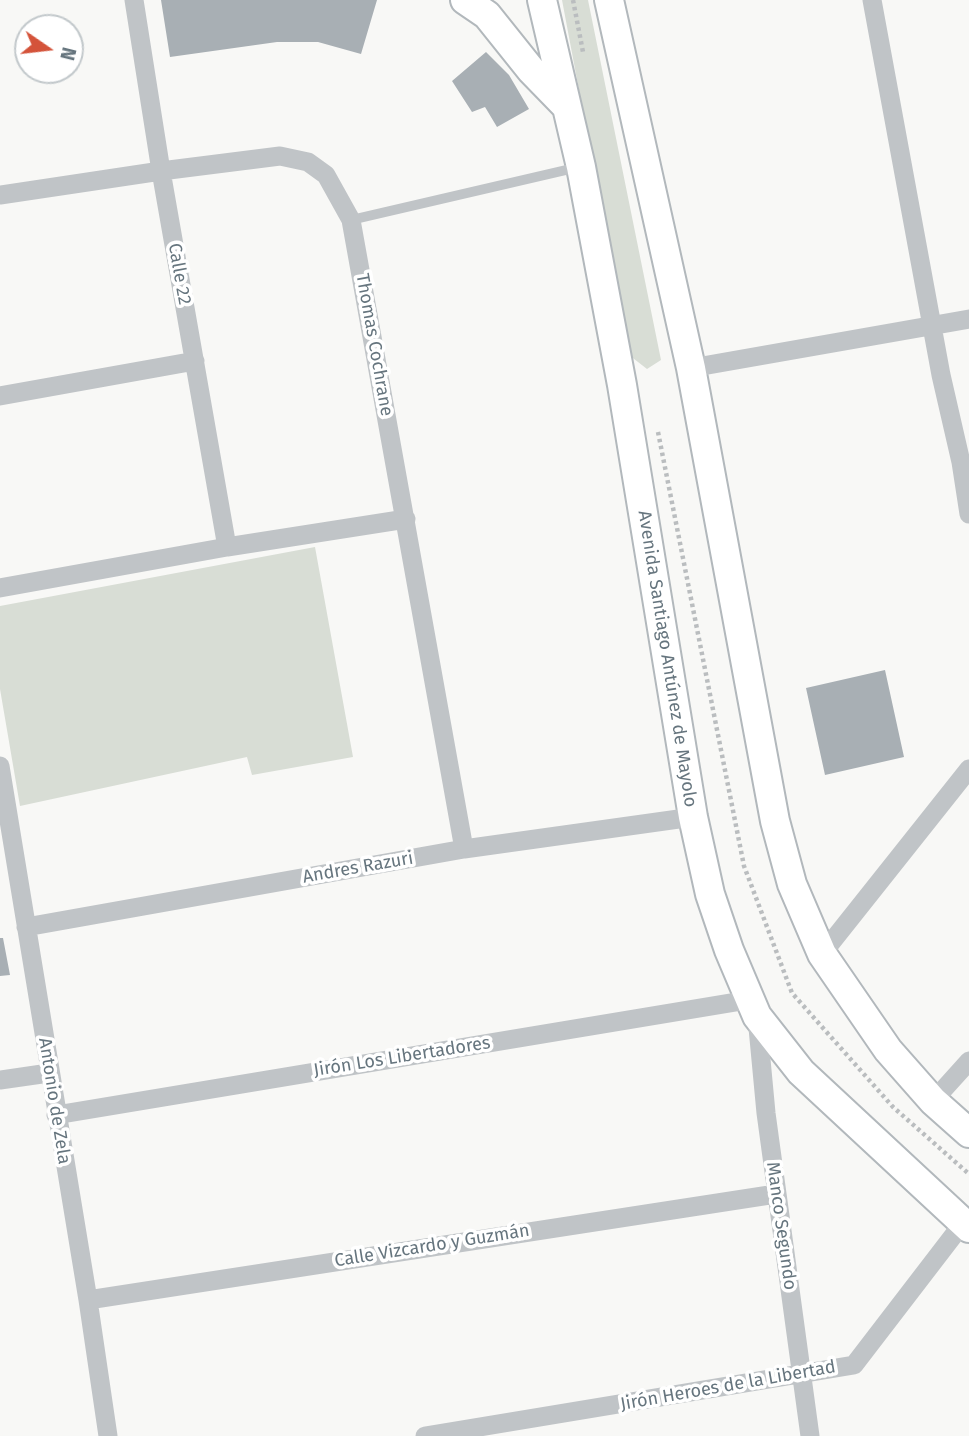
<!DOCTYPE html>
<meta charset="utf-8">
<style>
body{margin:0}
#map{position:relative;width:969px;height:1436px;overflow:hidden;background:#f8f8f6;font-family:"Fira Sans",sans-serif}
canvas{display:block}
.north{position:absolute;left:14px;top:14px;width:70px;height:70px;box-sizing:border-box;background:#fff;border:2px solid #c2c8cb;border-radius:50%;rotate:104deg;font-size:19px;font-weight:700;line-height:28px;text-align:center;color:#66757e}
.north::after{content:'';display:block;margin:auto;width:24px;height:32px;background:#d4533a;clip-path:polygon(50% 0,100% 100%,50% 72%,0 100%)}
</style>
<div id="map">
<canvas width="969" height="1436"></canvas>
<div class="north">N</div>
</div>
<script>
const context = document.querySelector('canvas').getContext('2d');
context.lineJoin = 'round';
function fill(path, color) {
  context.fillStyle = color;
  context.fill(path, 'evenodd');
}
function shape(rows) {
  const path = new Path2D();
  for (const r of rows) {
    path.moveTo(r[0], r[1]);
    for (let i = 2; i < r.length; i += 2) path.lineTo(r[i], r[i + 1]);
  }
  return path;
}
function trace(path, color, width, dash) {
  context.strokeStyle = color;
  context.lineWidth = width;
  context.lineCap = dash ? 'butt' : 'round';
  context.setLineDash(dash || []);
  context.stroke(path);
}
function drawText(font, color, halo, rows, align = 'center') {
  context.font = font + ' "Fira Sans",sans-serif';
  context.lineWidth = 7;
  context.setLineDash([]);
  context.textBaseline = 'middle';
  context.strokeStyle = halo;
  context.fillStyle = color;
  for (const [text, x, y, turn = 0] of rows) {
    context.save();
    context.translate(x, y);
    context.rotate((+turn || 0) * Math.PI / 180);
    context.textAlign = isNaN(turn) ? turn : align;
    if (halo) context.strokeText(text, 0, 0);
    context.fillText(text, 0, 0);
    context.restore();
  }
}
const green = shape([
 [562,0,588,0,661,360,647,369,629,355],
 [315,547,353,757,252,775,247,757,20,806,0,689,0,606]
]);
const building = shape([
 [161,0,377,0,361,54,318,42,277,42,170,57],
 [486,52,509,75,529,109,497,127,485,107,472,112,452,81],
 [885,670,904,757,825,775,806,688],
 [0,938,3,938,10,975,0,976]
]);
const path = shape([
 [573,0,583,52],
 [658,432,744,866,792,993,893,1107,969,1174]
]);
const lane = shape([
 [351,220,579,167]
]);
const street = shape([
 [134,0,161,171,227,547],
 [872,0,941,375,961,462,969,514],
 [0,195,161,171,280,156,308,162,326,175,351,220,464,849],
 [691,368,969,319],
 [0,396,195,361],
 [0,588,227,547,406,519],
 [0,766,88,1300,108,1436],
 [26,927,464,849,693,817],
 [822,954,969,769],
 [757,1017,766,1113,810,1436],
 [0,1080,49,1073],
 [933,1101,969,1061],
 [56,1115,748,1000],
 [88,1300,776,1194],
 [425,1436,854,1365,963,1223]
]);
const secondary = shape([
 [465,0,487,15,531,70,566,106],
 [542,0,581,167,622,385,693,817,710,894,729,950,757,1016,801,1072,969,1228],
 [609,0,691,368,775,821,792,884,822,954,888,1050,933,1101,969,1133]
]);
const streetNames = [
 ["Calle 22",179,274,80],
 ["Thomas Cochrane",374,345,80],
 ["Avenida Santiago Antúnez de Mayolo",667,659,81],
 ["Andres Razuri",358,868,-10],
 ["Jirón Los Libertadores",402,1057,-9],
 ["Antonio de Zela",54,1101,81],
 ["Manco Segundo",781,1226,82],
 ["Calle Vizcardo y Guzmán",432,1246,-9],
 ["Jirón Heroes de la Libertad",728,1386,-10]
];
fill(green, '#d8ddd5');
fill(building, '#a8afb4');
trace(secondary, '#b2b8bc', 32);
trace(path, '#babdbf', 4.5, [3.5, 3.5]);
trace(lane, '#c0c4c7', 10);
trace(street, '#c0c4c7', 19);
trace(secondary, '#fff', 28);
drawText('18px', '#66757e', '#fff', streetNames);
</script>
